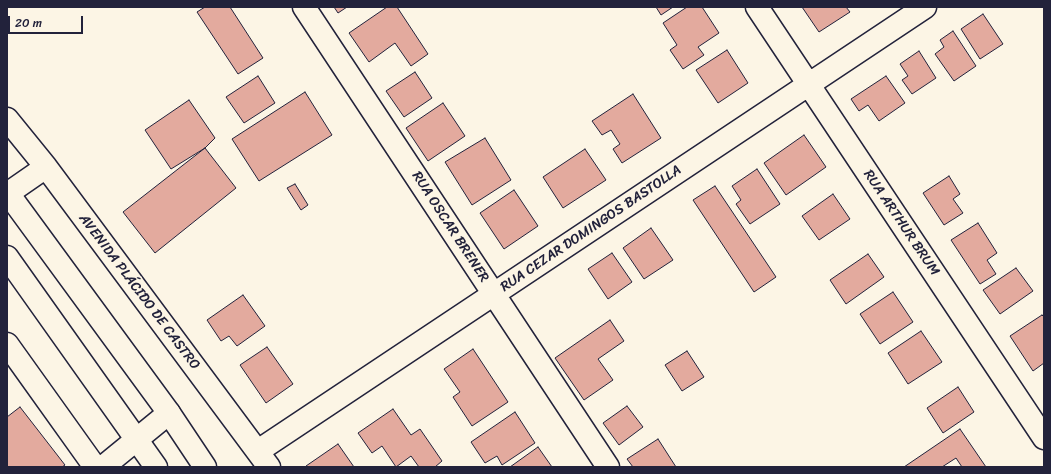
<!DOCTYPE html>
<meta charset="utf-8">
<style>
body{margin:0}
#map{position:relative;width:1051px;height:474px;overflow:hidden;background:#fcf5e5;font-family:Sriracha,sans-serif}
canvas{display:block}
.frame{position:absolute;inset:0;border:8px solid #22223b;pointer-events:none}
.scale{position:absolute;left:8px;top:16px;width:75px;height:18px;box-sizing:border-box;border:2px solid #22223b;border-top:0;padding-left:5px;font-size:12px;line-height:14px;white-space:nowrap;color:#22223b;-webkit-text-stroke:3px #fcf5e5;paint-order:stroke}
</style>
<div id="map">
<canvas width="1051" height="474"></canvas>
<div class="frame"></div>
<div class="scale">20 m</div>
</div>
<script>
const context = document.querySelector('canvas').getContext('2d');
context.lineJoin = 'round';
function fill(path, color) {
  context.fillStyle = color;
  context.fill(path, 'evenodd');
}
function shape(rows) {
  const path = new Path2D();
  for (const r of rows) {
    path.moveTo(r[0], r[1]);
    for (let i = 2; i < r.length; i += 2) path.lineTo(r[i], r[i + 1]);
  }
  return path;
}
function trace(path, color, width, dash) {
  context.strokeStyle = color;
  context.lineWidth = width;
  context.lineCap = dash ? 'butt' : 'round';
  context.setLineDash(dash || []);
  context.stroke(path);
}
function drawText(font, color, halo, rows, align = 'center') {
  context.font = font + ' Sriracha,sans-serif';
  context.lineWidth = 3;
  context.setLineDash([]);
  context.textBaseline = 'middle';
  context.strokeStyle = halo;
  context.fillStyle = color;
  for (const [text, x, y, turn = 0] of rows) {
    context.save();
    context.translate(x, y);
    context.rotate((+turn || 0) * Math.PI / 180);
    context.textAlign = isNaN(turn) ? turn : align;
    if (halo) context.strokeText(text, 0, 0);
    context.fillText(text, 0, 0);
    context.restore();
  }
}
const building = shape([
 [205,7,230,7,263,58,238,74,197,12,205,7],
 [334,7,347,7,338,13,334,7],
 [387,7,397,7,428,54,411,66,395,43,369,62,349,33,387,7],
 [656,7,673,7,661,15,656,7],
 [687,7,702,7,719,33,698,47,704,55,683,69,670,50,677,45,663,23,687,7],
 [802,7,846,7,850,12,819,32,802,7],
 [983,14,1003,44,980,59,961,29,983,14],
 [953,31,976,66,954,81,935,54,944,47,940,40,953,31],
 [727,50,748,83,718,103,696,70,727,50],
 [919,51,936,78,912,94,902,80,908,76,900,64,919,51],
 [415,72,432,98,404,117,386,91,415,72],
 [258,76,275,103,244,123,226,97,258,76],
 [886,76,905,103,879,121,868,105,859,111,851,99,886,76],
 [305,92,332,135,259,181,232,139,305,92],
 [633,94,661,138,622,163,613,149,620,144,611,130,602,135,592,121,633,94],
 [189,100,215,138,205,148,171,169,145,130,189,100],
 [443,103,465,136,428,161,406,128,443,103],
 [804,135,826,167,786,195,764,163,804,135],
 [485,138,511,180,472,205,445,162,485,138],
 [205,148,236,188,155,253,123,212,205,148],
 [585,149,606,180,563,208,543,177,585,149],
 [757,169,780,204,750,224,736,204,741,200,732,186,757,169],
 [949,176,960,194,953,199,963,213,944,225,923,193,949,176],
 [295,184,308,205,301,210,287,188,295,184],
 [715,186,776,277,754,292,693,200,715,186],
 [514,190,538,226,504,249,480,213,514,190],
 [833,194,850,219,819,240,802,216,833,194],
 [978,223,997,253,987,260,996,274,980,284,951,240,978,223],
 [651,228,673,260,644,279,623,248,651,228],
 [612,253,632,282,608,299,588,269,612,253],
 [868,254,884,277,846,304,830,280,868,254],
 [1016,268,1033,291,1000,314,983,290,1016,268],
 [893,292,913,322,880,344,860,314,893,292],
 [243,295,265,326,237,346,229,336,221,341,207,320,243,295],
 [1042,315,1044,317,1044,363,1033,371,1010,336,1042,315],
 [610,320,624,341,598,359,613,380,584,400,555,358,610,320],
 [921,331,942,362,908,384,888,353,921,331],
 [267,347,293,384,266,403,240,365,267,347],
 [473,349,508,402,472,426,453,397,460,392,444,369,473,349],
 [687,351,704,377,682,391,665,365,687,351],
 [958,387,974,412,943,433,927,408,958,387],
 [627,406,643,427,619,445,603,423,627,406],
 [20,407,65,465,62,467,7,467,7,417,20,407],
 [393,409,411,435,420,429,442,461,435,467,419,467,411,456,396,467,382,446,372,453,358,433,393,409],
 [515,412,535,443,502,465,497,456,485,463,471,442,515,412],
 [960,429,986,467,962,467,956,458,942,467,904,467,960,429],
 [658,439,676,467,633,467,627,459,658,439],
 [338,444,354,467,306,467,306,466,338,444],
 [538,447,552,467,510,467,538,447]
]);
const street = shape([
 [304,7,608,467],
 [757,7,1044,438],
 [7,119,46,167,269,467],
 [7,194,46,167],
 [7,344,95,467],
 [258,451,925,7],
 [103,467,169,413]
]);
const secondary = shape([
 [7,192,169,413,205,467],
 [7,257,156,467]
]);
const streetNames = [
 ["RUA ARTHUR BRUM",901,223,56],
 ["RUA OSCAR BRENER",450,227,57],
 ["RUA CEZAR DOMINGOS BASTOLLA",591,229,-34],
 ["AVENIDA PLÁCIDO DE CASTRO",139,292,53]
];
fill(building, '#e3aa9e');
trace(building, '#22223b', 1);
trace(street, '#22223b', 25);
trace(secondary, '#22223b', 25);
trace(street, '#fcf5e5', 22);
trace(secondary, '#fcf5e5', 22);
drawText('14px', '#22223b', '#fcf5e5', streetNames);
</script>
